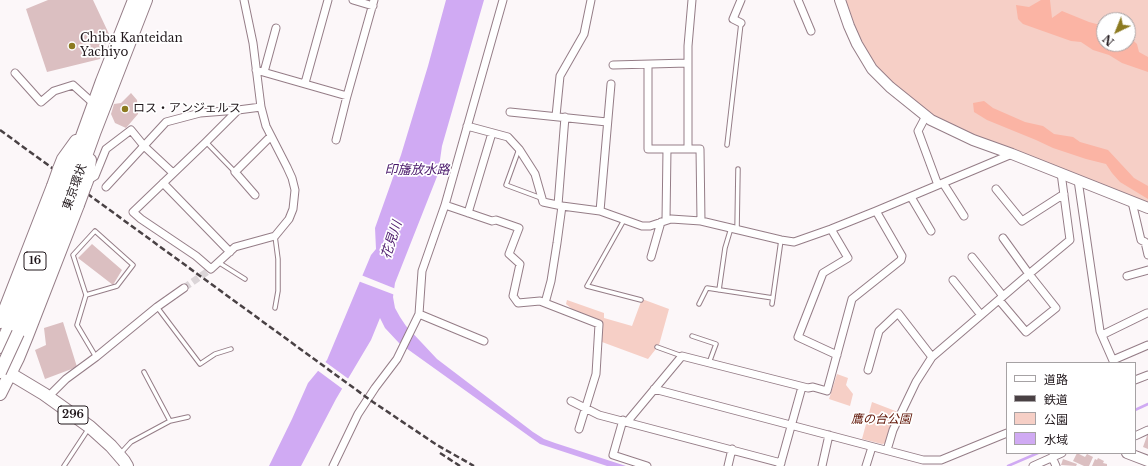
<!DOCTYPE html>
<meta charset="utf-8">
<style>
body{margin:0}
#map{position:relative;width:1148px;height:466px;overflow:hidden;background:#fcf7f9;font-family:"Libre Baskerville","Noto Sans JP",serif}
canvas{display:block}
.legend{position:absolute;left:1006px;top:362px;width:130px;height:92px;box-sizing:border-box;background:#fff;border:1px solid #a6a2a4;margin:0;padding:5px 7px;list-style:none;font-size:12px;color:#20171b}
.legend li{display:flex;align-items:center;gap:8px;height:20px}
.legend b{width:20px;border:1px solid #a6a2a4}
.north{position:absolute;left:1096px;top:12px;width:40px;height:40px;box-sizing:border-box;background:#fff;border:1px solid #a6a2a4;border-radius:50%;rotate:223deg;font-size:11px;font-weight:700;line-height:16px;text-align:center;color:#20171b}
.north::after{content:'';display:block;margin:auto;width:14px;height:18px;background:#8c7a20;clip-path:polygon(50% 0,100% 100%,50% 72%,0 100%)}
</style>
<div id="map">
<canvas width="1148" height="466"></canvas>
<ul class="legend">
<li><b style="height:5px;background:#fff"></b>道路</li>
<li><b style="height:5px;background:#494144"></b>鉄道</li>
<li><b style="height:11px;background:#f6cfc6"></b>公園</li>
<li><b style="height:11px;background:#d0aaf3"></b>水域</li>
</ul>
<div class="north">N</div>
</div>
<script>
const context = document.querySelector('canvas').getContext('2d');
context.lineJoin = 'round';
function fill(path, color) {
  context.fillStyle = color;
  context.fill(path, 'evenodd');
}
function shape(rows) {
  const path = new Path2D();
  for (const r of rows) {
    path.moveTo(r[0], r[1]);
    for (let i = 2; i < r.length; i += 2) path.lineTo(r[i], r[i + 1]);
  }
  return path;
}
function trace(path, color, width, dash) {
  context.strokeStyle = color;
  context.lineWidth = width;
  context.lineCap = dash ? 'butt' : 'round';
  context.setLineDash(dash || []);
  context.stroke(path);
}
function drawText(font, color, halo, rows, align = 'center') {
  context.font = font + ' "Libre Baskerville","Noto Sans JP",serif';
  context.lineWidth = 3.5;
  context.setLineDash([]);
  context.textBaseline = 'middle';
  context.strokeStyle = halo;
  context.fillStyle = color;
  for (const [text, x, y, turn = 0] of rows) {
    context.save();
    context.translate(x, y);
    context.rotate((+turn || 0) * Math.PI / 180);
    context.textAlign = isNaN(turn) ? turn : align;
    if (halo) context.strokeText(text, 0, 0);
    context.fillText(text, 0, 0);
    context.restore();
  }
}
const green = shape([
 [846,0,1148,0,1148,202,975,135,934,116,894,84,879,69,871,58,858,35],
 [1104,20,1128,20,1128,44,1104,44],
 [642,299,669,309,659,345,648,359,602,342,602,321,573,310,566,304,567,300,604,313,604,318,632,326],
 [837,374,848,378,846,385,853,394,850,406,829,399],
 [872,402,898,412,887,443,882,444,862,439]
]);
const forest = shape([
 [1041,0,1050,0,1052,18,1062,11,1089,22,1104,26,1104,44,1128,44,1128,36,1137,44,1139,52,1148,57,1148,72,1122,63,1109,55,1093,50,1081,42,1071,41,1023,24,1018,19,1016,5,1029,7],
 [984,101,993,108,1025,122,1043,126,1054,134,1073,137,1080,142,1108,150,1134,178,1148,186,1148,199,1120,182,1112,173,1106,164,1086,159,1053,148,1036,140,987,120,974,112,973,103]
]);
const water = shape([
 [446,0,484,0,442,146,438,174,395,283,393,297,395,308,400,317,406,326,437,359,533,432,544,439,555,443,626,466,607,466,540,444,399,343,385,328,380,318,371,340,336,399,301,466,269,466,292,419,308,383,327,360,371,255,376,249,375,228,401,155,428,66]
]);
const pier = shape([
 [361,275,396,289,395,295,358,281],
 [324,361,350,380,344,390,317,370]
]);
const stream = shape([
 [1135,410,1148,404],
 [1008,466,1038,453]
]);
const building = shape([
 [48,0,93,0,109,34,100,59,47,72,26,9],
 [131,93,137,100,138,114,126,128,115,123,111,114,114,104,121,103],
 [92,244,122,270,113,285,78,258],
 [63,322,77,367,45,379,35,350,46,345,44,328],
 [1148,433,1148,449,1143,447],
 [1077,453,1085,457,1087,454,1093,457,1089,466,1084,466,1073,461],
 [1098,458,1104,461,1103,463,1107,464,1107,466,1092,466,1095,459,1097,460],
 [1063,459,1077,464,1076,466,1061,465]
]);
const streetTunnel = shape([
 [184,288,211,269]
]);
const lane = shape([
 [206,142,235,172],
 [727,145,741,23],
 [519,149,506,185,541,198],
 [624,220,587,286,641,300],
 [737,230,738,169],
 [218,262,245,279],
 [719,290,725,248,731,228],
 [86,295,117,286,133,265,95,231,73,255,86,295,77,325,96,357],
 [699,304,707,288,773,298],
 [772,304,781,240],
 [157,307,200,364,215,354,231,349],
 [275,308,278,291,278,259,275,236],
 [692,336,716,344,709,363],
 [657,347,682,356],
 [144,372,170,421],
 [120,454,131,442,170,421,188,417],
 [64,466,89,428]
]);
const street = shape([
 [244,0,253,43,261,107,266,126,287,167,292,178,295,190,293,209,289,219,275,236,235,247,211,269,196,256,141,219,133,212,206,142,238,110,261,107],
 [353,0,373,6],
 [741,0,733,19,741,23],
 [798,0,811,31],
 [613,65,688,63],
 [648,65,648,149,700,149,701,221],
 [256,70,347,96,374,0],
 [264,72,276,28],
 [15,73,41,102,54,91,73,85,94,104],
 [305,83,328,0],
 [510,112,607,122],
 [556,116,560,76,584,34,591,0],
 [926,116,918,131,938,185],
 [467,126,508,137,519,149,535,174,543,202,562,206,557,243,551,281,545,303,599,324,596,374,579,429],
 [336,140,347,96],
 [688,148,688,46,692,0],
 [1078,180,1100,331,1114,363],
 [87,181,95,176,106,149,131,130,144,146,173,173],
 [163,183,230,252],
 [943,183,964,216],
 [106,187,166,122,200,113,238,110],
 [996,189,1022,221,1064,194],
 [255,195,235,172,271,136],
 [911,197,931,231],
 [1132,202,1141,240,1145,242,1148,255],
 [445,205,492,221,496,220,519,228,509,254,520,264,513,296,518,303,540,301,545,303],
 [558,205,565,117],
 [562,206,600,211,642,226,650,226,671,219,701,221,781,240,794,242,831,229,876,211,1012,154],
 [600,211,611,84],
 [468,213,492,133],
 [666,220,667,149],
 [831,229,848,258,823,273,798,337,837,355],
 [651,257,661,222],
 [972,257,1003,296],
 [1127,276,1148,270],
 [953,280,981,315],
 [999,300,1026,332,1056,308,1029,274,1003,238],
 [419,314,484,341],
 [1102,335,1147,313],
 [1113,360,1148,345],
 [868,370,879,331,898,313,932,357],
 [1135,380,1148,375],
 [654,389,923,460,941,460,1007,433],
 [48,397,66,379,96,357,157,307,184,288],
 [571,401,599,415,781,463],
 [623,420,613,455,647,466],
 [627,422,682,356,808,388,813,387,827,391,852,299,901,260,902,256,876,211],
 [1135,436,1148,430],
 [887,450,893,430,916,382,932,357,1029,274,1070,240,1061,173],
 [1052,457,1056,466],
 [333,466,358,414,375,388,397,359,419,314,422,271,445,205,503,0],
 [728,466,732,449],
 [780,466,802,387],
 [822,466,829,435],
 [866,466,872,447],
 [1033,466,1062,453]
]);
const secondary = shape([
 [840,0,849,26,857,44,872,69,890,87,931,120,973,140,1012,154,1148,208],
 [1127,453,1148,461]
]);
const highway = shape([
 [59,169,63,159,76,141],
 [68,175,102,81,134,0],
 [77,181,95,131,146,0],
 [85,186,87,181,90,160],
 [0,322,53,186],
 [18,333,53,247,70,199],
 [0,347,15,313,61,192],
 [4,370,44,394,90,427,111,446,124,461,127,466],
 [0,394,18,358,27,336,78,205]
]);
const rail = shape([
 [0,130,373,402,437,445,474,466],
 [440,453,460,466]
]);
const highwayBridge = shape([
 [53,186,59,169],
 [61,192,68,175],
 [70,199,77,181],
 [78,205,85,186],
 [0,372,18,333]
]);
const markers = [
 [72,46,4,"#8c7a20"],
 [125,109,4,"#8c7a20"]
];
const shields = [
 [35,261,22],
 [73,415,30]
];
const shieldNames = [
 ["16",35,261],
 ["296",73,415]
];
const poiNames = [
 ["Chiba Kanteidan",80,39],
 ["Yachiyo",80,53],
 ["ロス・アンジェルス",133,109]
];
const streetNames = [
 ["東京環状",75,187,-70]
];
const parkNames = [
 ["鷹の台公園",881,420]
];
const waterNames = [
 ["印旛放水路",417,170],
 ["花見川",392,240,-72]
];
fill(green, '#f6cfc6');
fill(forest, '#fbb4a4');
fill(water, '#d0aaf3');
fill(pier, '#fcf7f9');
trace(stream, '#d0aaf3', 2.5);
fill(building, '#dbbfc1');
trace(streetTunnel, '#dbd5d8', 7, [7, 3.5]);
trace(lane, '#957d87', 5.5);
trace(street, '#957d87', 9);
trace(secondary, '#957d87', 12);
trace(highway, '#957d87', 14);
trace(lane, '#fff', 3.5);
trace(street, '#fff', 7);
trace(secondary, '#fff', 10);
trace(highway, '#fff', 12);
trace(rail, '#494144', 2.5, [6, 3]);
trace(highwayBridge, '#957d87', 14, []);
trace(highwayBridge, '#fff', 12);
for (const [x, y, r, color] of markers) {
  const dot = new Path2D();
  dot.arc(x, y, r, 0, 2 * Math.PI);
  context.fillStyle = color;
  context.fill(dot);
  trace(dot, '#fff', 1.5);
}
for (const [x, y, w] of shields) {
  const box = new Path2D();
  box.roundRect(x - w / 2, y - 9, w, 18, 3);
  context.fillStyle = '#fff';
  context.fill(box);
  trace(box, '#20171b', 1);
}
drawText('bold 11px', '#20171b', null, shieldNames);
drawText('12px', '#20171b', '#fff', poiNames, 'left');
drawText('12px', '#20171b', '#fff', streetNames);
drawText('italic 12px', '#5e1203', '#fff', parkNames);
drawText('italic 13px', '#49176a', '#fff', waterNames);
</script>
